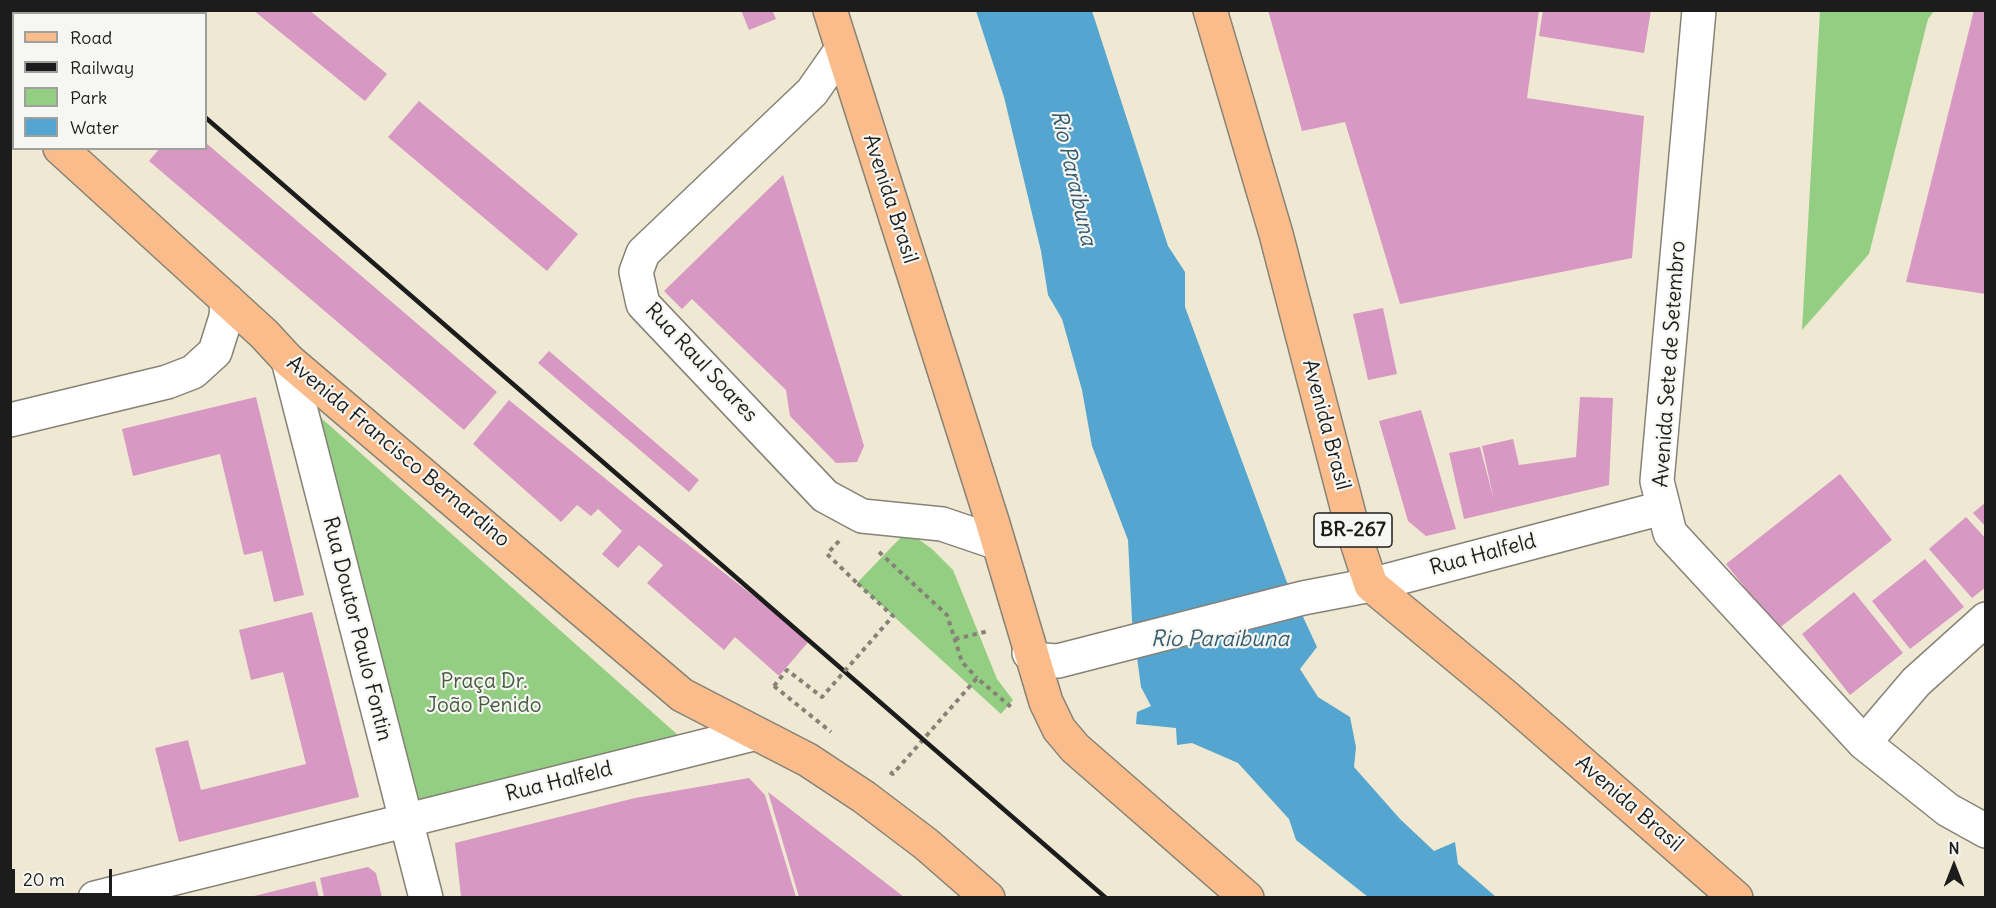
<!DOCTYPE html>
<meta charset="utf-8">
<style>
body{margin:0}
#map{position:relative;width:1996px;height:908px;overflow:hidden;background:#efe8d2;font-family:Delius,sans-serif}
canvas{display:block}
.frame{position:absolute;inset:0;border:12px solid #1c1c1c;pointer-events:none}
.legend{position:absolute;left:12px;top:12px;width:195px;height:138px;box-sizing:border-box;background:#f6f6f2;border:2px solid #9f9f9c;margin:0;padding:8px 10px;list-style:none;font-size:18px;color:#1c1c1c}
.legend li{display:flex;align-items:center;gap:12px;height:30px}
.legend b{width:30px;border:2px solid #9f9f9c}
.north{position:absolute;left:1924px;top:836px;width:60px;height:60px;-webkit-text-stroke:4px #f6f6f2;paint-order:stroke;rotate:0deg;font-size:16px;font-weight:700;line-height:24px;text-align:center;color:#1c1c1c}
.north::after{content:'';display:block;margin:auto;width:21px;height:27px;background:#1c1c1c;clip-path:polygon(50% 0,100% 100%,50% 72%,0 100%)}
.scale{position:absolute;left:12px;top:869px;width:100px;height:27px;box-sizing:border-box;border:3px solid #1c1c1c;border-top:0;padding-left:8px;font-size:18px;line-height:21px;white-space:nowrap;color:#1c1c1c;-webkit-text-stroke:4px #f6f6f2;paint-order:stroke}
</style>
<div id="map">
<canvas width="1996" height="908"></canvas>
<div class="frame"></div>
<ul class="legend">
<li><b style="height:8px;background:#f9bc8a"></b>Road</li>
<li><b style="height:8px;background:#1c1c1c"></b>Railway</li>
<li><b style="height:16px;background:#93ce83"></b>Park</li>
<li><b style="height:16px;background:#54a5cf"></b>Water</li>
</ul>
<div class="north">N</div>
<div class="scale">20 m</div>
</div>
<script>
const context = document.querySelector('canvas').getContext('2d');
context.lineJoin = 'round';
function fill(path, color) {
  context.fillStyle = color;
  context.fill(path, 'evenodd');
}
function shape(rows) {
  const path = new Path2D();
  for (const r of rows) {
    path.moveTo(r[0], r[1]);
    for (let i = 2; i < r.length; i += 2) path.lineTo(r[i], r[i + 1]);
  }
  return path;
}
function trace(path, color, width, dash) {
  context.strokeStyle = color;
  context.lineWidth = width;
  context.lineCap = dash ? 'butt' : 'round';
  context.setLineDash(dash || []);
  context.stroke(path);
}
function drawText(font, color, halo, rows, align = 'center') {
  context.font = font + ' Delius,sans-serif';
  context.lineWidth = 4.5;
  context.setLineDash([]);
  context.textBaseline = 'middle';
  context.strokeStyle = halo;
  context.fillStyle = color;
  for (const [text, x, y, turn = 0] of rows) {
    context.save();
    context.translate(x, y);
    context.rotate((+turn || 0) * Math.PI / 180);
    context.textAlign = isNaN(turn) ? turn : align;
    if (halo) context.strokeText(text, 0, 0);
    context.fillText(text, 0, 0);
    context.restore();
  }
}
const green = shape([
 [1820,11,1934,11,1928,19,1869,254,1802,330],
 [311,409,688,744,414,810],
 [907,531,932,549,953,570,997,679,1013,700,1001,714,857,583]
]);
const water = shape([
 [976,11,1092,11,1168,246,1185,272,1185,307,1286,580,1317,647,1300,669,1318,697,1350,717,1356,747,1354,767,1400,819,1434,851,1455,842,1458,864,1496,897,1368,897,1296,840,1289,819,1238,763,1192,743,1177,745,1176,728,1136,724,1137,712,1151,706,1141,687,1132,620,1128,540,1092,446,1082,390,1062,319,1048,295,1041,251,1004,97]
]);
const building = shape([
 [10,10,45,10,48,14,14,14,14,28,10,26],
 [253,10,309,10,387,74,365,101],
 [741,10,772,10,776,19,749,30],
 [1268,10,1539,10,1527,98,1644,116,1632,258,1400,304,1345,122,1302,131],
 [1543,10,1651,10,1644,53,1539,36],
 [1974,10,1986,10,1986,294,1906,282],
 [419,101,578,234,547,271,388,137],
 [206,143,497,392,464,430,149,161,160,148,206,148],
 [783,175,864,446,857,462,836,463,790,416,786,390,692,299,682,309,664,291],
 [1383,308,1397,374,1368,380,1353,314],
 [549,351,699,480,689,492,538,363],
 [256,397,304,595,274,602,262,551,244,555,220,454,133,476,122,429],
 [1580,397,1613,398,1609,485,1464,519,1449,453,1480,447,1494,500,1482,446,1513,439,1519,465,1576,457],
 [509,400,640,507,810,640,779,676,735,637,724,650,647,583,663,565,639,545,618,568,602,554,622,531,598,509,591,516,577,505,561,522,473,444],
 [1421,410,1456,529,1426,536,1408,521,1379,421],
 [1840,474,1892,540,1778,629,1726,564],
 [1986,502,1986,527,1973,513],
 [1966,517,1986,539,1986,587,1972,598,1929,549],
 [1925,559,1964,607,1910,649,1872,601],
 [1854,592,1903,653,1850,695,1802,634],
 [312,612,359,797,179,842,155,748,188,740,201,790,306,764,283,672,251,680,239,630],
 [749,778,765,795,796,897,461,897,455,843,635,798],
 [768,792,904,897,799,897],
 [368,867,376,873,382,897,324,897,320,878],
 [315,881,319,897,250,897]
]);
const path = shape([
 [839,541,827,554,857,583],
 [879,552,947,615,962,662,977,678],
 [955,639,989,631],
 [774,686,831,732],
 [890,772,893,774,977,678,1011,707]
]);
const minor = shape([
 [1699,10,1657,481,1670,533,1864,743,1948,810,1986,831],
 [842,49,812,92,643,253,636,272,643,304,825,496,862,516,942,524,998,543],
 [288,360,426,898],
 [10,420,167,382,193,372,215,352,226,317,227,300],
 [1029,653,1042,660,1058,661,1303,598,1371,585,1662,508],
 [1864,743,1916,682,1986,619],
 [95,898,753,734]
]);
const major = shape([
 [10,103,14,106],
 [60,148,264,334,288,360,682,695,808,760,864,797,926,844,988,898]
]);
const highway = shape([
 [830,10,993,524,1046,702,1059,729,1075,748,1247,898],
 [1210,10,1276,234,1353,530,1371,585,1505,696,1736,898]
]);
const rail = shape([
 [79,10,83,14],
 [206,118,1106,898]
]);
const pathBridge = shape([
 [774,686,787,670,822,697,893,616,857,583]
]);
const shields = [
 [1353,530,78]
];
const shieldNames = [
 ["BR-267",1353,530]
];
const streetNames = [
 ["Avenida Brasil",890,199,72],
 ["Rua Raul Soares",701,363,47],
 ["Avenida Sete de Setembro",1670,364,-86],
 ["Avenida Brasil",1326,425,75],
 ["Avenida Francisco Bernardino",398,452,40],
 ["Rua Halfeld",1483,555,-15],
 ["Rua Doutor Paulo Fontin",357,629,76],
 ["Rua Halfeld",559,782,-14],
 ["Avenida Brasil",1629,804,41]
];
const parkNames = [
 ["Praça Dr.",484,682],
 ["João Penido",484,706]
];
const waterNames = [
 ["Rio Paraibuna",1073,178,77],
 ["Rio Paraibuna",1220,640]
];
fill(green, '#93ce83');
fill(water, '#54a5cf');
fill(building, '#d798c4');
trace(minor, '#868277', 36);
trace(major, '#868277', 36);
trace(highway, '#868277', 36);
trace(path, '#868277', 4, [4.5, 4.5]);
trace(minor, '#fff', 33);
trace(major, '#f9bc8a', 33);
trace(highway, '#f9bc8a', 33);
trace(rail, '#1c1c1c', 4.5);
trace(pathBridge, '#868277', 4, [4.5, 4.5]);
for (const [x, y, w] of shields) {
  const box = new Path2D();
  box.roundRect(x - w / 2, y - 17, w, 34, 4.5);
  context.fillStyle = '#f6f6f2';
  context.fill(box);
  trace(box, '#1c1c1c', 1.5);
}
drawText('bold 20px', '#1c1c1c', null, shieldNames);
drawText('21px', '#1c1c1c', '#f6f6f2', streetNames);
drawText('21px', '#465a40', '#f6f6f2', parkNames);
drawText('italic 22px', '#355a6d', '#f6f6f2', waterNames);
</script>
